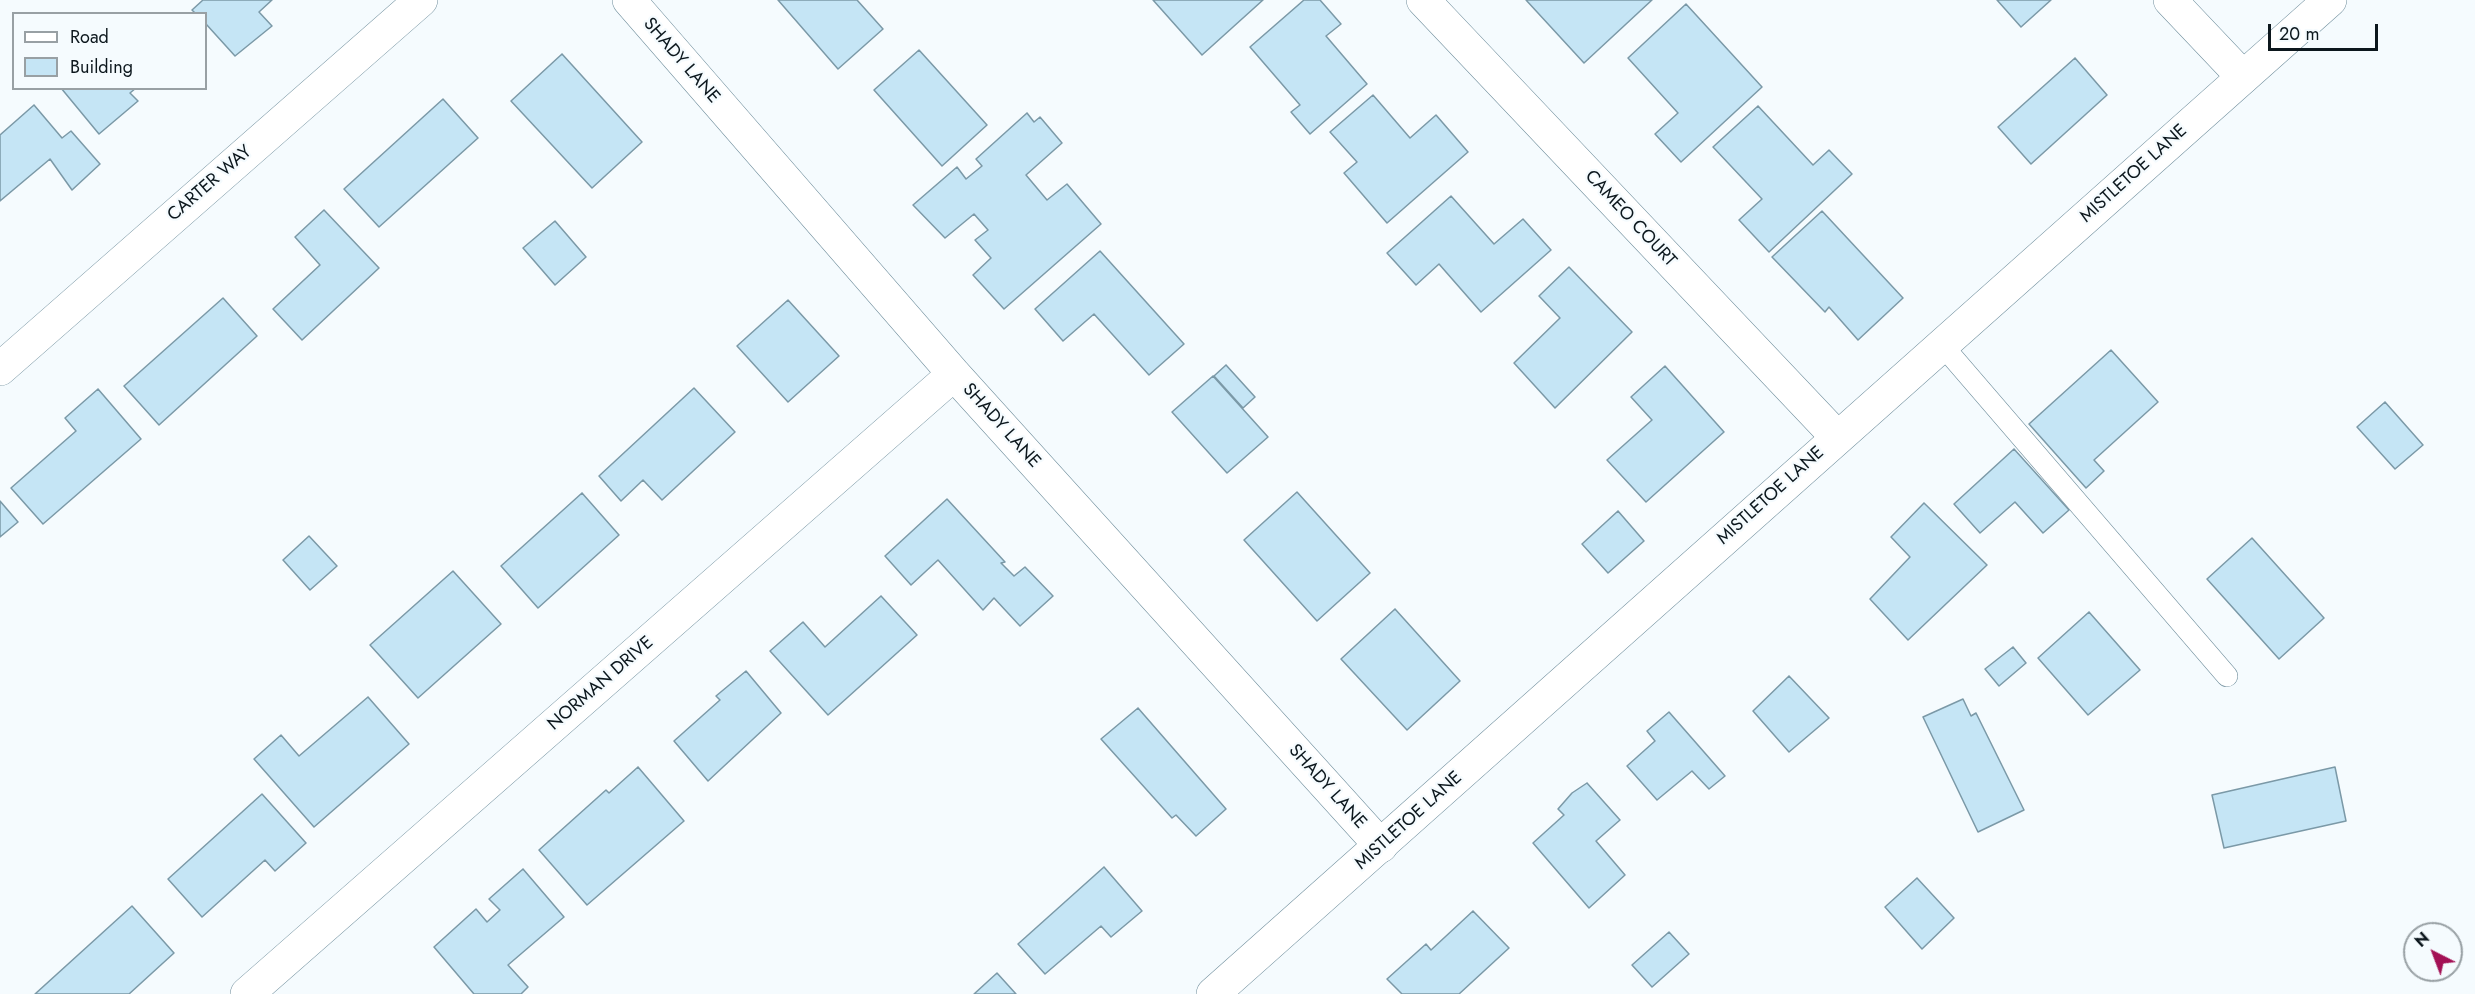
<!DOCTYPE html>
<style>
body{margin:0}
#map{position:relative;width:2475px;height:994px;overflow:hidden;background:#f5fbfe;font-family:Jost,sans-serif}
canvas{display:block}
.legend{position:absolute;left:12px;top:12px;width:195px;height:78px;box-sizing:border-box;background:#f5fbfe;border:2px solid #98a0a4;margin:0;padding:8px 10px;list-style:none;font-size:18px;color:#0c171d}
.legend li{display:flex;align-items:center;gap:12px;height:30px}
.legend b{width:30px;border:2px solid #98a0a4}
.north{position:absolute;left:2403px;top:922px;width:60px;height:60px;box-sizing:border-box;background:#f5fbfe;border:2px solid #98a0a4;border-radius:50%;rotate:318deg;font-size:16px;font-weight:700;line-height:24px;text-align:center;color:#0c171d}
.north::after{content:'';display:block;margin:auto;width:21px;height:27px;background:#a31155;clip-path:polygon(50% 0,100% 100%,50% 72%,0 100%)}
.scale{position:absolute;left:2268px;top:24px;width:110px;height:27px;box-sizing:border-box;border:3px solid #0c171d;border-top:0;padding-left:8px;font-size:18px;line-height:21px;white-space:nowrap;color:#0c171d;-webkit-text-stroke:4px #f5fbfe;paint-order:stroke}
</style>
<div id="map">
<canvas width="2475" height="994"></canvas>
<ul class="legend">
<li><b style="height:8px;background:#fff"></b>Road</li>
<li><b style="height:16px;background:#c5e5f5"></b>Building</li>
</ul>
<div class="north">N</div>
<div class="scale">20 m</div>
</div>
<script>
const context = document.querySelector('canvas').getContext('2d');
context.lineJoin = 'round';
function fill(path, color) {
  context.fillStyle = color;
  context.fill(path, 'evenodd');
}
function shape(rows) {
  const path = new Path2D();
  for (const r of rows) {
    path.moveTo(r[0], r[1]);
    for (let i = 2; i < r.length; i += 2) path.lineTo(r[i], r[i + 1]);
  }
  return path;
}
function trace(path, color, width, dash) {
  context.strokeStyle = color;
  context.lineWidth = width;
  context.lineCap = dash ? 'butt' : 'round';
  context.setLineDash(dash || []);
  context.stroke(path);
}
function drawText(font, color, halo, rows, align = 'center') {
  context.font = font + ' Jost,sans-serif';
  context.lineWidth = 4.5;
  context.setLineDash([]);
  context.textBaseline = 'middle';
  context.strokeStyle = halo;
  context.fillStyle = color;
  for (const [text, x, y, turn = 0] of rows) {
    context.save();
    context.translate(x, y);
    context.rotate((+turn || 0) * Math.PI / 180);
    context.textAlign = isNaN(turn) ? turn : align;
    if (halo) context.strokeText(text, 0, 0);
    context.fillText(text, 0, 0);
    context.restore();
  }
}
const building = shape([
 [203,0,272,0,259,12,272,26,235,56,206,24,206,14,196,14,192,10,203,0],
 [778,0,857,0,883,29,838,69,778,0],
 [1153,0,1263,0,1202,55,1153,0],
 [1304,0,1320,0,1341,24,1326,36,1367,84,1310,134,1291,112,1300,105,1250,47,1304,0],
 [1526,0,1652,0,1584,63,1526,0],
 [1997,0,2051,0,2021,27,1997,0],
 [1686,4,1762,87,1681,162,1655,134,1678,113,1628,58,1686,4],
 [919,50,987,125,942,166,874,90,919,50],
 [562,54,642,142,592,188,511,101,562,54],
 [2075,58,2107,95,2031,164,1998,127,2075,58],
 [61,88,136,88,130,93,138,101,99,134,61,88],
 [1373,95,1410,138,1436,115,1468,152,1387,223,1344,173,1357,162,1330,132,1373,95],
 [443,99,478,138,379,227,344,189,443,99],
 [34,105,62,138,71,131,100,164,72,190,50,159,0,201,0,135,34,105],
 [1758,106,1813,165,1829,150,1852,174,1769,252,1739,220,1762,199,1713,147,1758,106],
 [1027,113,1034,122,1040,117,1062,143,1026,175,1047,200,1067,184,1101,224,1004,309,973,275,991,258,975,240,988,230,974,214,945,238,913,205,957,167,966,179,982,166,976,159,1027,113],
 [1451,196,1494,244,1523,219,1551,250,1481,312,1439,264,1416,285,1387,253,1451,196],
 [324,210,379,268,302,340,273,309,320,265,295,237,324,210],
 [1822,211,1903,298,1858,340,1829,307,1825,312,1772,257,1822,211],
 [555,221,586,257,555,285,523,248,555,221],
 [1100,251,1184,344,1149,375,1094,314,1063,341,1035,309,1100,251],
 [1569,267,1632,332,1555,408,1514,363,1560,318,1539,296,1569,267],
 [223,298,257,336,159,425,124,386,223,298],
 [788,300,839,356,788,402,737,346,788,300],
 [2111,350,2158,402,2094,460,2104,471,2086,488,2029,424,2111,350],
 [1226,365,1255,397,1243,408,1214,376,1226,365],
 [1665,366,1724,432,1646,502,1607,460,1652,420,1631,397,1665,366],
 [1213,376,1268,437,1227,473,1172,412,1213,376],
 [694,388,735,432,662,500,643,480,621,501,599,476,694,388],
 [98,389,141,439,43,524,11,488,76,431,65,418,98,389],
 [2385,402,2423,445,2395,469,2357,427,2385,402],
 [2014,449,2069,510,2043,533,2015,502,1980,533,1954,504,2014,449],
 [1297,492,1370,573,1317,621,1244,540,1297,492],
 [582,493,619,535,538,608,501,566,582,493],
 [947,499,1005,562,1001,563,1014,576,1025,567,1053,596,1020,626,994,598,983,610,938,560,911,585,885,556,947,499],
 [0,501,18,522,0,537,0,501],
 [1924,503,1987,565,1908,640,1870,599,1910,557,1891,537,1924,503],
 [1618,511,1644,541,1608,573,1582,544,1618,511],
 [309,536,337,566,310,590,283,560,309,536],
 [2252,538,2324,618,2279,659,2207,579,2252,538],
 [453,571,501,624,418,698,370,645,453,571],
 [881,596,917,635,828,715,770,651,803,622,825,647,881,596],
 [1395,609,1460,681,1407,730,1341,659,1395,609],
 [2089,612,2140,670,2088,715,2038,658,2089,612],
 [2013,647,2026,663,1999,686,1985,669,2013,647],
 [746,671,781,713,708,781,674,741,720,700,716,696,746,671],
 [1789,676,1829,718,1789,752,1753,711,1789,676],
 [368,697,409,744,314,827,254,759,281,735,299,756,368,697],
 [1963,699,1971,716,1976,713,2024,810,1978,832,1923,717,1963,699],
 [1138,708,1226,809,1196,836,1176,815,1172,818,1101,739,1138,708],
 [1669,712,1725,776,1709,789,1692,771,1657,800,1627,766,1655,741,1647,731,1669,712],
 [638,767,684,821,587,905,539,850,606,790,609,793,638,767],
 [2335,767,2346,821,2224,848,2212,795,2335,767],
 [1587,783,1620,820,1596,841,1625,875,1589,908,1533,843,1564,815,1558,809,1572,793,1587,783],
 [262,794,306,843,275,871,265,860,202,917,168,879,262,794],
 [1104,867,1142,911,1111,937,1101,926,1045,974,1018,944,1104,867],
 [523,869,564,917,508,965,528,987,521,994,474,994,434,947,476,909,487,922,500,910,489,899,523,869],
 [1917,878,1954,918,1922,949,1885,907,1917,878],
 [132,906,174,953,129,994,35,994,132,906],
 [1473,911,1509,948,1459,994,1402,994,1387,979,1426,944,1431,950,1473,911],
 [1669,932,1689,954,1652,987,1632,965,1669,932],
 [997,973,1016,994,974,994,997,973]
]);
const lane = shape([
 [1943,346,2227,676]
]);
const street = shape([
 [629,0,954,374,1381,846],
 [1423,0,1837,437],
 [2170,0,2243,77],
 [0,369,421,0],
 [247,994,954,374]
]);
const secondary = shape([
 [1213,994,2330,0]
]);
const streetNames = [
 ["SHADY LANE",681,61,49],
 ["MISTLETOE LANE",2134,174,-42],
 ["CARTER WAY",210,184,-41],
 ["CAMEO COURT",1630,219,47],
 ["SHADY LANE",1001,426,48],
 ["MISTLETOE LANE",1771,496,-42],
 ["NORMAN DRIVE",601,684,-41],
 ["SHADY LANE",1327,787,48],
 ["MISTLETOE LANE",1409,821,-42]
];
fill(building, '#c5e5f5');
trace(building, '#7b99a7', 1.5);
trace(lane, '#72909e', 22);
trace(street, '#72909e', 34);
trace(secondary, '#72909e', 34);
trace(lane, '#fff', 21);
trace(street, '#fff', 33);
trace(secondary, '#fff', 33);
drawText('18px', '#0c171d', '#f5fbfe', streetNames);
</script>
